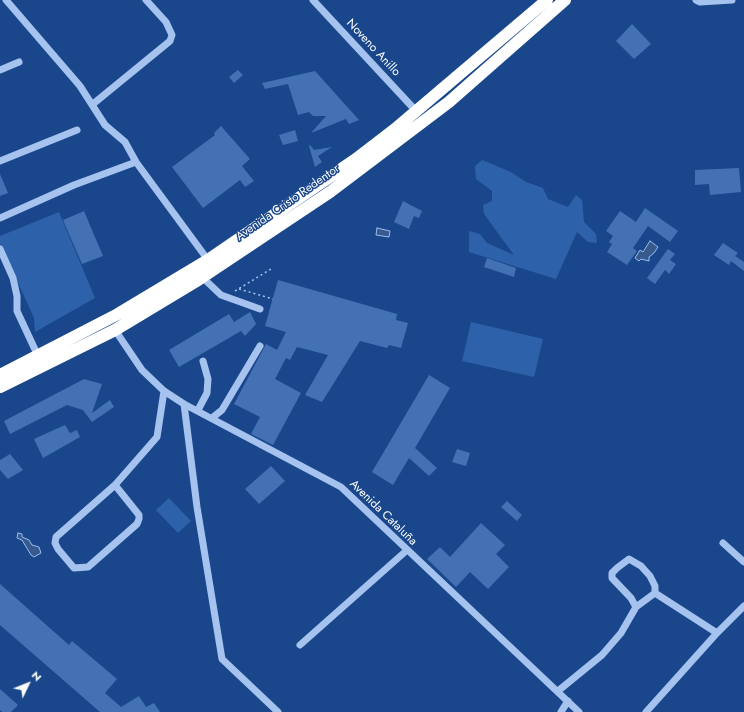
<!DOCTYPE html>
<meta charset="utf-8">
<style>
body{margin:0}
#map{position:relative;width:744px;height:712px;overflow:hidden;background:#1a478c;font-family:Jost,sans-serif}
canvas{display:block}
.north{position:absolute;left:8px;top:664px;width:40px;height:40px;-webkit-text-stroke:3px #1a478c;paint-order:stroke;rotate:47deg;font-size:11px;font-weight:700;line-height:16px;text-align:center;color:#fff}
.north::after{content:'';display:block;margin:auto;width:14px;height:18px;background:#fff;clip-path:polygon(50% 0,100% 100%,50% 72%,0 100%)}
</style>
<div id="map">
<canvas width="744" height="712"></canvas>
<div class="north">N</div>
</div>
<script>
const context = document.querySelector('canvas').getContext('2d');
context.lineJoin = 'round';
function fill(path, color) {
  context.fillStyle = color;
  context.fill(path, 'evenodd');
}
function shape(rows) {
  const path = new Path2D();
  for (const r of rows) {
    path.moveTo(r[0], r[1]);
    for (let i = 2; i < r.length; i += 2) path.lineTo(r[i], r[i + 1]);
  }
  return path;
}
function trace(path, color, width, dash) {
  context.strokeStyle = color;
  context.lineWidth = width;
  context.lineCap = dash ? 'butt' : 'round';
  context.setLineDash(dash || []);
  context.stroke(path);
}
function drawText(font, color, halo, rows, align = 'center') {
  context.font = font + ' Jost,sans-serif';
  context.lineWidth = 3;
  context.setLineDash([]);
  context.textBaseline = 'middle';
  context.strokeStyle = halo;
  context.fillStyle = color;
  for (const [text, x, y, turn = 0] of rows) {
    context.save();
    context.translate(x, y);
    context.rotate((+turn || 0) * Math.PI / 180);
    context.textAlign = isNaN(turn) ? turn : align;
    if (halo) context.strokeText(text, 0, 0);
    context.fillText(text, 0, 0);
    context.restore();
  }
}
const green = shape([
 [482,160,511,172,526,182,543,188,548,199,568,207,576,195,582,200,584,222,596,234,597,243,588,242,577,232,556,279,469,252,469,231,480,234,487,243,514,255,484,214,483,205,492,201,492,191,476,179,475,166],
 [59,212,95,298,35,332,34,318,0,243,0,236],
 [471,322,543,339,534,377,462,361],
 [169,498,191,521,178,533,156,510]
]);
const water = shape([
 [377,228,390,231,389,237,376,235,377,228],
 [650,241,658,247,654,253,649,257,649,261,641,259,639,261,635,258,640,250,643,252,650,241],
 [18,533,22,534,22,537,29,540,32,545,39,547,41,553,34,557,31,555,22,540,17,538,18,533]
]);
const building = shape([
 [632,24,651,44,634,59,616,41],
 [238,70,243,75,234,83,229,77],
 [315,71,359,120,349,124,346,119,311,133,326,116,313,116,309,112,298,115,288,84,265,89,262,83],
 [221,126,250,159,242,166,254,181,245,187,240,180,203,208,172,167,215,135,214,133],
 [295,130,298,141,283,145,279,135],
 [310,145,314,150,332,147,318,156,322,162,315,167,309,146],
 [739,168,741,192,710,195,709,184,695,185,695,170],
 [0,174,8,193,0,196],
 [403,201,422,211,419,218,414,216,409,229,394,222],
 [645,208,678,231,670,242,648,226,633,248,637,251,627,265,607,252,612,244,609,242,613,236,606,231,620,211,636,222],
 [84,211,103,256,82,264,63,220],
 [723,243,738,253,735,256,744,262,744,271,731,261,729,265,714,255],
 [668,249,675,254,670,260,676,264,669,274,665,270,655,284,647,278],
 [487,258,516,268,514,277,484,267],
 [278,280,397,314,396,320,408,323,401,348,389,345,387,348,360,341,322,402,305,395,328,355,297,347,290,360,286,358,275,379,301,393,273,445,251,434,260,417,234,404,266,344,277,350,286,332,265,326],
 [250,312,256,324,245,336,241,331,179,367,169,350,229,314,234,322],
 [429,375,450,388,415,448,437,468,429,476,409,458,393,485,372,472],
 [84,379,102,384,92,413,110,400,114,407,92,422,83,410,67,405,10,434,4,421],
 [65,425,70,433,77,430,80,437,43,458,34,439],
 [457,449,470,453,466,466,452,462],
 [10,454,23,470,8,479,0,470,0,460],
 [271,466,285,481,259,504,245,489],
 [507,501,522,515,517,521,501,507],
 [481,523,505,545,496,554,509,567,488,589,470,572,456,587,427,559,440,547,450,557],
 [0,584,69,645,72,641,117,679,105,693,121,707,139,696,146,707,154,703,160,712,100,712,0,625],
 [0,689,18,705,11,712,2,712,0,710]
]);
const path = shape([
 [239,289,273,299],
 [235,291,271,269]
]);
const minor = shape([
 [6,0,80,86,105,125,125,142,136,162,208,260],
 [313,0,417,112],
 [696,0,700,2,732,0],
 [0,70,19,62],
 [93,104,170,41,172,35,166,22,146,0],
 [0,161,77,130],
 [0,218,74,185,136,162],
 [0,249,13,278,17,296,17,311,38,356],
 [202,277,221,295,260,309],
 [115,330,142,370,164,391,184,404,341,487,579,712],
 [184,404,197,507,222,659,278,712],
 [198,410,207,393,208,379,203,361],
 [212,418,222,410,260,346],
 [115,485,139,515,139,519,137,524,88,567,74,568,58,549,55,543,56,537,115,485,157,437,164,391],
 [723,543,744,562],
 [655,593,717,633],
 [300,645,406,551],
 [558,691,602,655,621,633,636,607,655,593,655,586,650,576,641,566,629,559,617,568,612,573,612,578,631,598,636,607],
 [561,712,568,701],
 [646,712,717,633,744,606]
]);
const highway = shape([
 [0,375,118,314,208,260,243,236,356,159,395,129,547,0],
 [0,387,115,330,198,280,330,192,449,102,565,0]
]);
const streetNames = [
 ["Noveno Anillo",373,48,47],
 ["Avenida Cristo Redentor",288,203,-35],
 ["Avenida Cataluña",383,513,44]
];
fill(green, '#2d61aa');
fill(water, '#37598b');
trace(water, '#98bef0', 1);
fill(building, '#4371b4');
trace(path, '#a5c3ee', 1.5, [2, 3]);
trace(minor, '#a5c3ee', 7);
trace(highway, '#fff', 12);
drawText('12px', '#fff', '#1a478c', streetNames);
</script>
